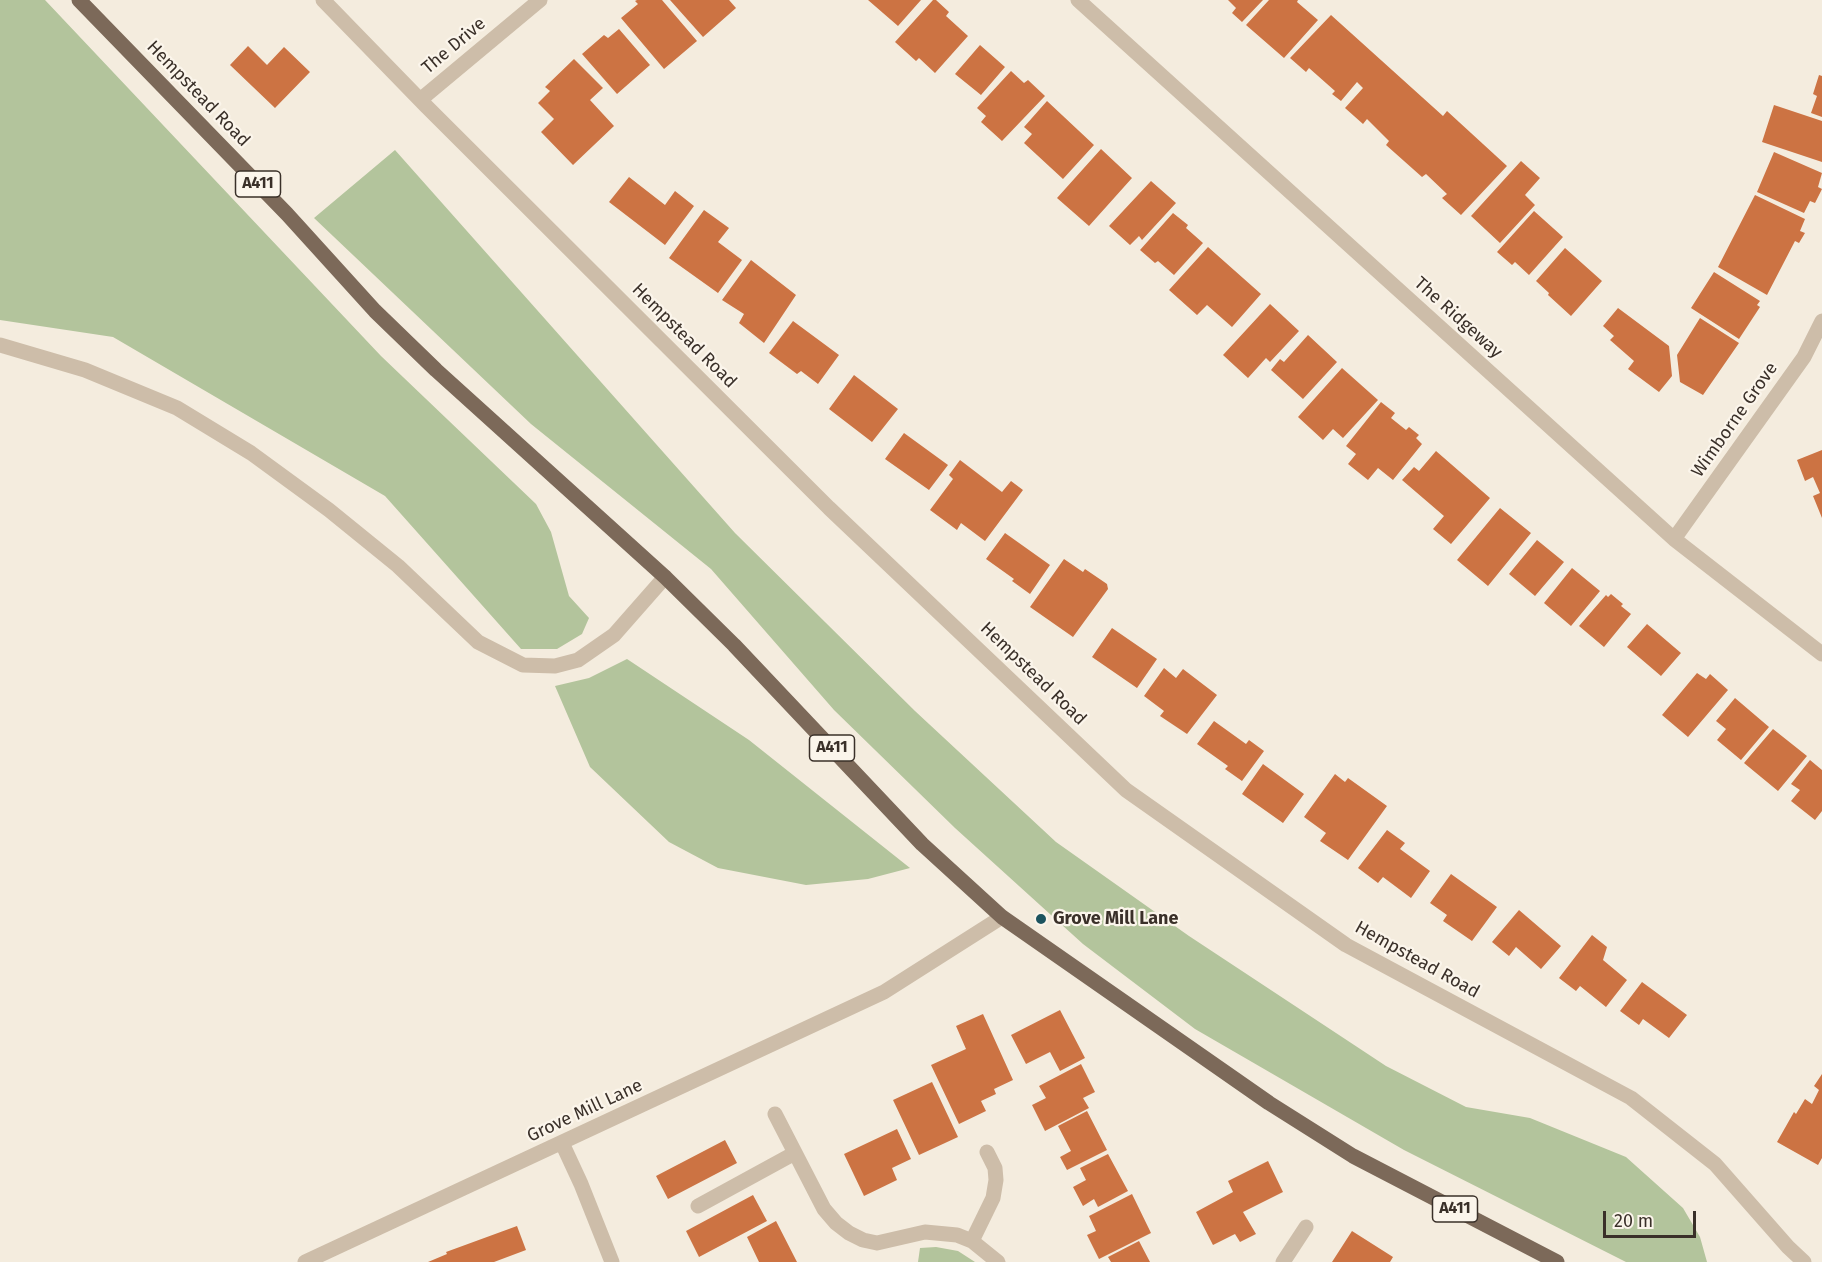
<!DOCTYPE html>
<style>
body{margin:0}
#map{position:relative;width:1822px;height:1262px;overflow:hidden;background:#f4ecde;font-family:"Fira Sans",sans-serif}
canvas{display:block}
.scale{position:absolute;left:1603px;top:1211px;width:93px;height:27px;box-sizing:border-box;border:3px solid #3a3029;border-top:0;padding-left:8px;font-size:18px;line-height:21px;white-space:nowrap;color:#3a3029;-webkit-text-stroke:4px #fbf5eb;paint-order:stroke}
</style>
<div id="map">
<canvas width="1822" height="1262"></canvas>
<div class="scale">20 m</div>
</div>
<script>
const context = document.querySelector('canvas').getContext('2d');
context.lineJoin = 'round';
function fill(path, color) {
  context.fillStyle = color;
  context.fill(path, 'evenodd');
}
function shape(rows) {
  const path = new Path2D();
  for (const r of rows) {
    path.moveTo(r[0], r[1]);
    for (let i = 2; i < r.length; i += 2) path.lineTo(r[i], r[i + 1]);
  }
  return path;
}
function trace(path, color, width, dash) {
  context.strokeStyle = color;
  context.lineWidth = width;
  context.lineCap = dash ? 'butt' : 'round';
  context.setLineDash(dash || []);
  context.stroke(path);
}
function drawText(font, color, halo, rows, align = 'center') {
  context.font = font + ' "Fira Sans",sans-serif';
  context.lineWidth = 4.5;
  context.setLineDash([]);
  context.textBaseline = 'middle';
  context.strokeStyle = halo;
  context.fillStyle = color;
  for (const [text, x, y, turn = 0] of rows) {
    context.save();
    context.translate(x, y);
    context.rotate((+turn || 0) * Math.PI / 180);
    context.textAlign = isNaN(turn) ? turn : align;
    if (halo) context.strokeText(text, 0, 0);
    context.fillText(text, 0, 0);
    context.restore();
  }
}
const green = shape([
 [0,0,45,0,381,356,536,504,551,532,569,596,589,618,582,634,557,649,521,649,385,496,113,337,0,320],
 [395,150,735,533,915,711,1056,842,1189,936,1386,1066,1466,1107,1530,1118,1626,1157,1683,1208,1700,1237,1707,1262,1626,1262,1404,1150,1195,1029,1083,944,955,828,834,710,711,569,531,424,314,218],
 [627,659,749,740,910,868,868,879,806,885,718,868,669,842,590,767,555,686,589,678],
 [936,1247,958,1251,975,1262,918,1262,920,1248]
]);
const building = shape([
 [637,0,662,0,697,41,664,69,621,18,638,4,635,1],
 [670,0,729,0,736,8,703,37],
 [868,0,921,0,898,26],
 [933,0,936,0,949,12,946,16,968,36,935,73,919,58,916,61,895,42],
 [1228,0,1263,0,1242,22,1232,13,1236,8],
 [1269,0,1298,0,1297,2,1318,20,1284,58,1246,25],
 [1331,15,1443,116,1447,111,1507,166,1461,215,1442,198,1447,194,1426,174,1422,177,1386,145,1389,141,1367,119,1363,124,1345,108,1363,88,1357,82,1341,101,1332,94,1335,91,1309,68,1306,72,1290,58],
 [619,29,650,65,617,94,582,54,604,35,608,38],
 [980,45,1005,67,981,95,955,74],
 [248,46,267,65,284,47,310,72,275,108,230,65],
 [574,59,603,88,590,100,614,126,573,165,541,132,554,119,538,103,550,91,545,87],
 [1011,71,1024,83,1028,80,1045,96,1002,141,981,122,986,116,977,108],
 [1819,75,1822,76,1822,117,1811,113,1817,96,1813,94],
 [1047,101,1094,145,1063,179,1024,143,1032,134,1024,127],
 [1774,105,1822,121,1822,162,1762,142],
 [1101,149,1132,178,1089,226,1057,198],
 [1774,152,1822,173,1818,187,1822,189,1815,203,1810,201,1804,213,1757,192],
 [1521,161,1540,178,1525,195,1535,205,1500,243,1471,216],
 [629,177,665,205,675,191,694,206,665,245,609,202],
 [1151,181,1176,203,1142,240,1139,236,1130,245,1109,226],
 [1755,195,1805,219,1800,231,1805,233,1799,243,1795,241,1767,295,1718,267],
 [704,210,729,228,718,242,742,260,718,293,669,258],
 [1534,211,1563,237,1529,275,1515,262,1512,265,1497,252],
 [1173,213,1188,225,1186,228,1203,243,1174,275,1158,261,1155,263,1140,250],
 [1208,247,1261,294,1232,327,1207,305,1197,315,1169,290],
 [1565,248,1602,281,1571,316,1548,295,1549,293,1536,281],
 [751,260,796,295,764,343,739,323,744,314,722,300],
 [1714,272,1760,301,1757,305,1760,307,1739,339,1691,308],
 [1270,304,1299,331,1270,362,1266,358,1248,378,1223,355],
 [1618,308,1669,346,1672,376,1659,392,1628,369,1634,361,1610,340,1614,336,1603,326],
 [1700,318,1739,343,1703,395,1680,382,1677,355],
 [793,321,839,355,818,384,801,371,797,374,769,353],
 [1308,335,1337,362,1303,399,1271,370,1280,359,1284,362],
 [1342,368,1378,400,1343,438,1333,429,1323,440,1298,417],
 [854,375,898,409,872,442,829,409],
 [1381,402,1395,413,1391,418,1406,430,1409,427,1419,435,1416,438,1422,444,1393,480,1378,468,1368,480,1348,464,1356,454,1346,446],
 [904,433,948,465,929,490,885,459],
 [1822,450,1822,518,1813,496,1820,493,1813,477,1805,481,1797,460],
 [1436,451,1490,498,1451,544,1433,529,1444,516,1402,480,1414,467,1419,471],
 [960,460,1002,492,1011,481,1023,490,985,541,961,523,957,530,930,510,953,479,949,475],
 [1500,508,1531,533,1488,586,1457,560],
 [1005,533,1050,565,1030,594,1012,581,1014,579,986,559],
 [1537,540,1564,562,1535,596,1509,574],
 [1064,559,1083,572,1085,569,1107,584,1108,589,1073,637,1030,607],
 [1572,568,1600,591,1571,626,1544,603],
 [1611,594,1623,604,1621,606,1631,614,1604,647,1579,626,1606,595,1608,597],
 [1647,624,1681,653,1661,676,1627,647],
 [1112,628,1157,659,1137,688,1092,657],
 [1164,668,1176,678,1183,669,1217,695,1187,734,1160,716,1164,711,1144,696],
 [1697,673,1706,679,1710,674,1728,690,1688,737,1662,715],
 [1735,698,1769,727,1741,760,1717,740,1726,729,1716,721],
 [1214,721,1246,744,1249,740,1264,751,1242,781,1225,769,1228,766,1197,744],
 [1773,729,1807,756,1778,791,1744,763],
 [1810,760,1822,770,1822,811,1815,820,1791,801,1800,790,1791,784],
 [1263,764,1304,794,1283,823,1242,794],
 [1335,774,1345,782,1348,778,1387,806,1348,860,1320,841,1326,833,1304,817],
 [1387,830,1405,843,1400,849,1430,871,1411,898,1383,877,1378,883,1358,868],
 [1451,874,1497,907,1472,941,1443,921,1447,915,1430,903],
 [1519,910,1561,946,1541,969,1516,947,1509,956,1492,942],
 [1592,935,1607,947,1603,960,1627,980,1606,1007,1580,986,1576,991,1559,978],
 [1642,982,1687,1015,1669,1038,1643,1019,1639,1025,1620,1011],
 [1060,1010,1085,1058,1060,1071,1050,1052,1026,1064,1011,1035],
 [983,1014,1013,1080,994,1089,996,1094,981,1101,986,1111,959,1124,931,1065,966,1049,956,1026],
 [1081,1064,1095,1092,1083,1098,1089,1108,1045,1131,1032,1105,1046,1098,1039,1086],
 [1822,1074,1822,1158,1818,1165,1777,1142,1794,1112,1796,1114,1805,1099,1812,1104,1819,1090,1814,1086],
 [932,1082,958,1137,919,1155,893,1100],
 [1087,1111,1107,1150,1067,1170,1060,1157,1071,1151,1058,1126],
 [897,1129,911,1159,892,1168,897,1180,864,1196,844,1154],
 [725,1140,737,1163,668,1199,656,1176],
 [1108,1154,1128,1191,1098,1207,1094,1199,1083,1206,1073,1187,1086,1180,1080,1168],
 [1268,1161,1283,1192,1243,1212,1256,1234,1240,1242,1235,1234,1213,1245,1196,1212,1233,1192,1228,1181],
 [1132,1194,1151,1233,1099,1259,1087,1235,1096,1231,1089,1216],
 [753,1195,767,1221,699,1257,686,1231],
 [776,1221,797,1262,759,1262,747,1237],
 [517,1226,526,1250,494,1262,428,1262,447,1254,446,1252],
 [1352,1231,1393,1257,1390,1262,1332,1262],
 [1139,1241,1150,1262,1111,1262,1108,1257]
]);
const minor = shape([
 [323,0,426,106,829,508,1126,790,1346,945,1631,1098,1715,1164,1788,1247,1804,1262],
 [1078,0,1674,539,1822,654],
 [420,100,540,0],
 [0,345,85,370,177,408,251,453,329,510,398,566,478,642,523,665,555,666,578,660,614,635,665,577],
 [1674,539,1804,357,1822,321],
 [775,1114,824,1209,836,1223,849,1233,863,1240,877,1243,925,1232,957,1235,972,1241,998,1262],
 [562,1143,581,1184,612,1262],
 [698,1206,795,1153],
 [972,1241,993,1198,996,1180,995,1168,987,1152],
 [305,1262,884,992,1002,917],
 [1283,1262,1306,1227]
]);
const major = shape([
 [79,0,287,214,375,311,436,370,665,577,734,645,922,844,1002,917,1269,1103,1353,1156,1557,1262]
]);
const markers = [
 [1041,919,6,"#1c535e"]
];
const shields = [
 [258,184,45],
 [832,748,45],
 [1455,1209,45]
];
const shieldNames = [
 ["A411",258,184],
 ["A411",832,748],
 ["A411",1455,1209]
];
const streetNames = [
 ["The Drive",454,46,-40],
 ["Hempstead Road",198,94,46],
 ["The Ridgeway",1458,318,42],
 ["Hempstead Road",684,336,45],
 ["Wimborne Grove",1735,420,-55],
 ["Hempstead Road",1033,674,44],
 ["Hempstead Road",1417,960,29],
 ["Grove Mill Lane",585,1111,-25]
];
const poiNames = [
 ["Grove Mill Lane",1053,919]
];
fill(green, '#b3c49c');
fill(building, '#cc7343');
trace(minor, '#cdbda9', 15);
trace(major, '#7c6959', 15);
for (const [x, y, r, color] of markers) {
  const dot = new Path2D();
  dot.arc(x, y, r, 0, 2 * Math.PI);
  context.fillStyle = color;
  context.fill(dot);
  trace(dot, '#fbf5eb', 2);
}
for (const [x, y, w] of shields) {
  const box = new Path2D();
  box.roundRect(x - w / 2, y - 13, w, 26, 4.5);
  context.fillStyle = '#fbf5eb';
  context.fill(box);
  trace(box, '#3a3029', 1.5);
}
drawText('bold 16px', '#3a3029', null, shieldNames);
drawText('18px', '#3a3029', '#fbf5eb', streetNames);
drawText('bold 18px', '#3a3029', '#fbf5eb', poiNames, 'left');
</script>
